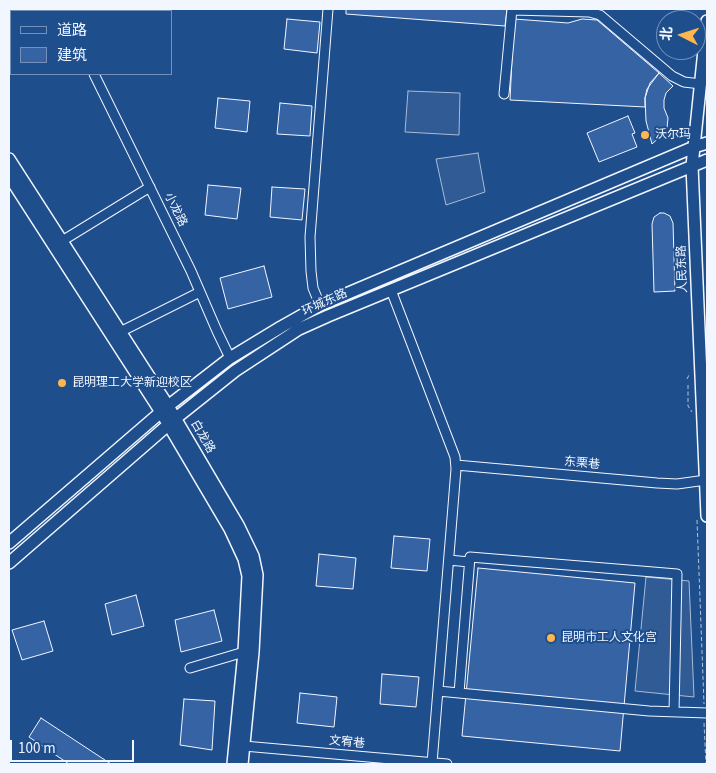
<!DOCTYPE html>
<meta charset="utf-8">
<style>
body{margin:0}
#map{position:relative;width:716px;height:773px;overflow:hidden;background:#1f4e8c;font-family:"Source Sans 3","Noto Sans SC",sans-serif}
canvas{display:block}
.frame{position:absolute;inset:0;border:10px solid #f2f6ff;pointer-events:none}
.legend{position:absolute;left:10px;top:10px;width:162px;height:65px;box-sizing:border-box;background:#1f4e8c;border:1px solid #7391ba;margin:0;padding:6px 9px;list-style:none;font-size:15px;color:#f2f6ff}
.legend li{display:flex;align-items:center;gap:10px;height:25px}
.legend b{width:25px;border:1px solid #7391ba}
.north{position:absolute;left:656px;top:10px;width:50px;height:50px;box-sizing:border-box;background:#1f4e8c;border:1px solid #7391ba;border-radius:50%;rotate:275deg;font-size:14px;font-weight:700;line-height:20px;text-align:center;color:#f2f6ff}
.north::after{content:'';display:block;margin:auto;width:18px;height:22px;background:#ffb74d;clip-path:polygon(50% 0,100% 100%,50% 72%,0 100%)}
.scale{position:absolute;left:10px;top:740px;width:124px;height:22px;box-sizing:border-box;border:2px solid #f2f6ff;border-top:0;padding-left:6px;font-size:15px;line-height:18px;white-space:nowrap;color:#f2f6ff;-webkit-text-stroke:4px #1f4e8c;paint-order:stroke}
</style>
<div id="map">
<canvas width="716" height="773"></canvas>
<div class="frame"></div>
<ul class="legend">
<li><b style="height:6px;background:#1f4e8c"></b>道路</li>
<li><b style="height:14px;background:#3563a3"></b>建筑</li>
</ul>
<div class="north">北</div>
<div class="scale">100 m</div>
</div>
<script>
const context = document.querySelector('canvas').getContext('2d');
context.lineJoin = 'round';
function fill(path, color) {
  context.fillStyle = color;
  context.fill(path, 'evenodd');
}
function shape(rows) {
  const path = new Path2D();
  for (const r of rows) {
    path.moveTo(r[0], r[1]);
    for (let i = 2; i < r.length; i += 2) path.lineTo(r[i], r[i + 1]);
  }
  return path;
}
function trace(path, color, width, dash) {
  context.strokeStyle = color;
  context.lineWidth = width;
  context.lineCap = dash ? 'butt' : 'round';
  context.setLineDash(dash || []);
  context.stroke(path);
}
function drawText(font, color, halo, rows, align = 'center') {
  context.font = font + ' "Source Sans 3","Noto Sans SC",sans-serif';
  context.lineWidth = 4;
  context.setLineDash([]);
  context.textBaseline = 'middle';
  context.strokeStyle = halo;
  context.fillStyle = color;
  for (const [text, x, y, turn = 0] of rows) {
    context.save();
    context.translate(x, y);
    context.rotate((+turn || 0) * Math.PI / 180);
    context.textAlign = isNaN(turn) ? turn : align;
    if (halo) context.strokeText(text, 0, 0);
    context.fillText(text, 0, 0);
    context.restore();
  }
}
const built = shape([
 [408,91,460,93,459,135,405,132,408,91],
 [478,153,485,192,446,205,436,159,478,153],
 [646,577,689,581,694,697,635,691,646,577]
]);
const building = shape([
 [346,9,507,9,505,26,346,14,346,9],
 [287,19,320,22,317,53,284,49,287,19],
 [514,19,568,23,582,19,597,20,659,73,647,89,645,98,645,107,510,100,514,19],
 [659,73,673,86,666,93,664,100,664,108,668,118,667,128,662,135,652,144,646,121,645,98,650,83,659,73],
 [218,98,250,101,247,132,215,128,218,98],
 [280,103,312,106,310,136,277,134,280,103],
 [628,116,635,133,632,134,637,147,599,162,587,133,628,116],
 [208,185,241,188,237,219,205,215,208,185],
 [272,187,305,189,302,220,270,217,272,187],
 [660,213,664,213,670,216,673,223,675,291,654,292,652,224,654,217,660,213],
 [264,266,272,297,228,309,220,278,264,266],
 [394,536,430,539,427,571,391,568,394,536],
 [319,554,356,558,353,589,316,586,319,554],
 [478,568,635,583,620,751,462,736,478,568],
 [136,595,144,626,112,635,105,604,136,595],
 [214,610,222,641,181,652,175,620,214,610],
 [44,621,53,651,22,660,12,630,44,621],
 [382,674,419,677,416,707,380,704,382,674],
 [300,693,337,697,334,727,297,723,300,693],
 [184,699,215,701,212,750,180,745,184,699],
 [41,718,111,764,69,764,29,737,41,718]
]);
const path = shape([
 [687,379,690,373],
 [688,385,688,406,692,412],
 [697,520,704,704],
 [704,723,706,764]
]);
const minor = shape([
 [63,9,64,11],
 [512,10,589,12,600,15,672,76,684,82,701,84],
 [94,74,191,271,217,331,230,358],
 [504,94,512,9],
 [62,241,150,187],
 [391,290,455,457,456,469,432,763],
 [320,305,313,288,311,271,310,237,328,9],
 [120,332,200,292],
 [456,465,657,483,677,484,706,480],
 [449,560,469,562],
 [190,668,244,652],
 [438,691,649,711,707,713],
 [459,693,470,557,641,571,677,574,674,712],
 [244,746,447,764]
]);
const major = shape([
 [707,21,692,166,707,516],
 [9,159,168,406,238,525,253,556,257,575,253,652,242,764],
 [9,176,161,412,230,529,244,559,248,576,244,652,233,764],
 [9,543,168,406,230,358,281,327,320,305,694,147,707,143],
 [9,563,176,418,235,371,299,329,328,316,707,160]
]);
const markers = [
 [645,135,5,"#ffb74d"],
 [62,383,5,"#ffb74d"],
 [551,638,5,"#ffb74d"]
];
const poiNames = [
 ["沃尔玛",655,135],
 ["昆明理工大学新迎校区",72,383],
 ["昆明市工人文化宫",561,638]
];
const streetNames = [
 ["小龙路",175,210,64],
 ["人民东路",683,269,-92],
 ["环城东路",325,303,-24],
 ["白龙路",202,437,60],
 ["东栗巷",582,464,5],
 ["文宥巷",347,743,5]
];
fill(built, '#305b95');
trace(built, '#a8bbd7', 1);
fill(building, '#3563a3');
trace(building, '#f2f6ff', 1);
trace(minor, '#f2f6ff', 11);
trace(major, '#f2f6ff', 14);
trace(path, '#b3c4dc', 1, [4, 2.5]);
trace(minor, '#1f4e8c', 9);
trace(major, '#1f4e8c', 11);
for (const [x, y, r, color] of markers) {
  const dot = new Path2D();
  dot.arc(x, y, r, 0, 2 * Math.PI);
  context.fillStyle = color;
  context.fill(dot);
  trace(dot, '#1f4e8c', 2);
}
drawText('12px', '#f2f6ff', '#1f4e8c', poiNames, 'left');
drawText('12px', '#f2f6ff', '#1f4e8c', streetNames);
</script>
